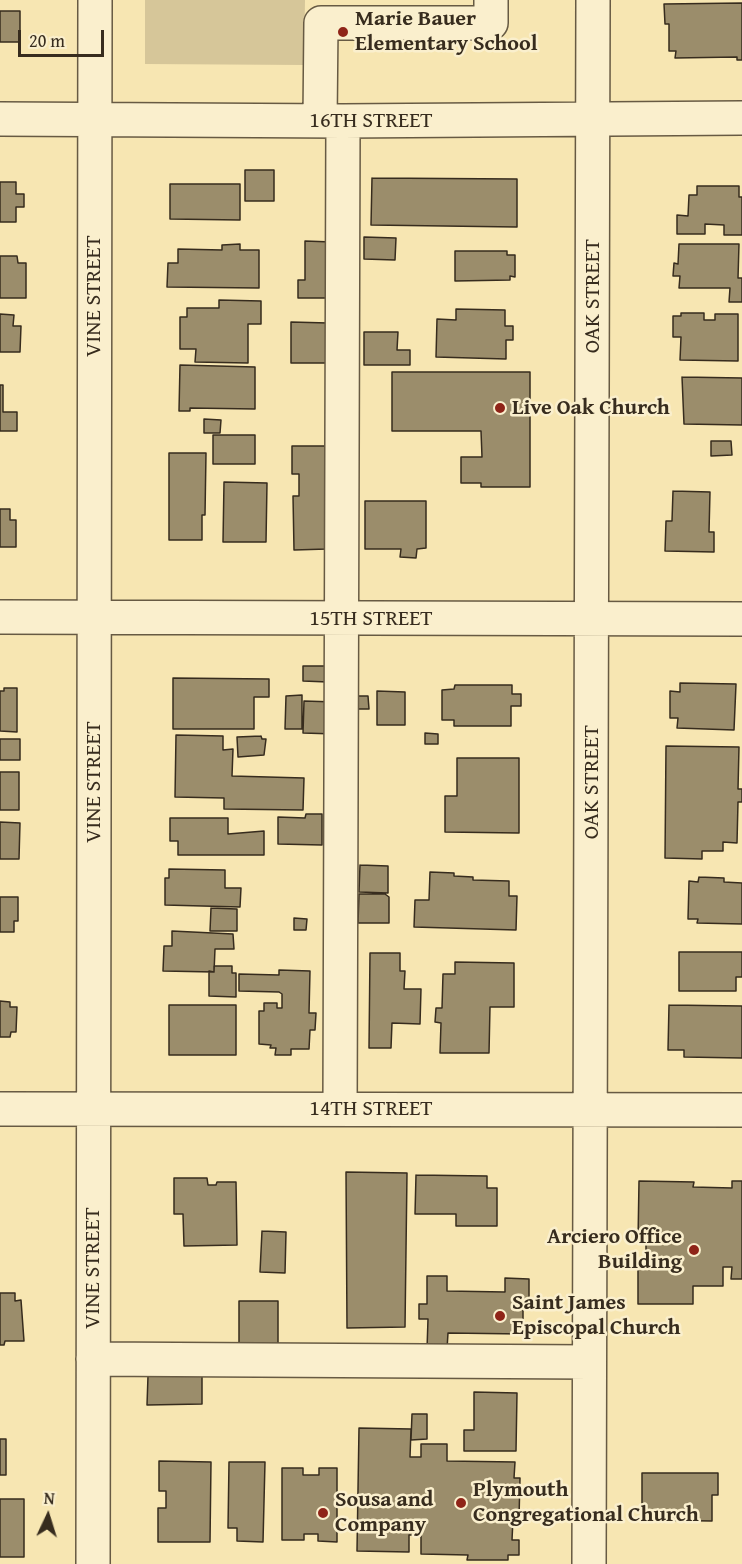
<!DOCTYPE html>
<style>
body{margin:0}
#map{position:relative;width:742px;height:1564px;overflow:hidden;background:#f7e6b2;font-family:"Gentium Book Plus",serif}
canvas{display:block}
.north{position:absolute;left:18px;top:1486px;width:60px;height:60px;-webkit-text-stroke:4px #faefcd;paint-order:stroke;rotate:4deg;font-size:16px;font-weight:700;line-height:24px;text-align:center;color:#372c1e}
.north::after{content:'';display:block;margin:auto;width:21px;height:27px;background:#372c1e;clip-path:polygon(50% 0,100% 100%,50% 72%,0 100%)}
.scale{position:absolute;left:18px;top:30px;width:86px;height:27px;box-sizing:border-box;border:3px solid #372c1e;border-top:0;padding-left:8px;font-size:18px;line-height:21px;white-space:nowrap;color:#372c1e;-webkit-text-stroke:4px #faefcd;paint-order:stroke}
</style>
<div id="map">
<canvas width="742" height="1564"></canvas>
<div class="north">N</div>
<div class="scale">20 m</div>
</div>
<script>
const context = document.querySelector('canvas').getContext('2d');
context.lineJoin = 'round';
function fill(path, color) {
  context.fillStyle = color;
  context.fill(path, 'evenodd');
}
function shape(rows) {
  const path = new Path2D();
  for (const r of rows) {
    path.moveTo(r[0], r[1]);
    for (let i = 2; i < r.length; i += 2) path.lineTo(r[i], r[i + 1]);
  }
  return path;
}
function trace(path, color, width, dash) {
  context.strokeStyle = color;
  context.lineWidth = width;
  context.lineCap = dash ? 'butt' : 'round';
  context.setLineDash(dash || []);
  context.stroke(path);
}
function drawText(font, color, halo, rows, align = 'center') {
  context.font = font + ' "Gentium Book Plus",serif';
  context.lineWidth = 5;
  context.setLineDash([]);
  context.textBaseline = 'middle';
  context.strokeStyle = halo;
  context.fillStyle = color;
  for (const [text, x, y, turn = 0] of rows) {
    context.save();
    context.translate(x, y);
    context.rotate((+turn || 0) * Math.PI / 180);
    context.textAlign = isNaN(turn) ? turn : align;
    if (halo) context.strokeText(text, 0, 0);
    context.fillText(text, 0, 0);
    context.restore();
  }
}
const green = shape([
 [145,0,305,0,304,65,145,64]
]);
const building = shape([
 [742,3,742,60,737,60,737,57,675,58,676,51,669,51,669,24,665,24,664,4,742,3],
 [0,11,20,11,20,42,0,42,0,11],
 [245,170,274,170,274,201,245,201,245,170],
 [372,178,517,179,517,227,371,225,372,178],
 [0,182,16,182,16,194,24,194,24,207,16,207,16,222,0,222,0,182],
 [170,184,240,184,240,220,170,219,170,184],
 [697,186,739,186,739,197,742,197,742,235,724,235,724,225,705,224,705,234,677,234,677,215,688,216,689,195,697,195,697,186],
 [364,237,396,238,395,260,364,259,364,237],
 [305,241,332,242,334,298,298,298,298,280,305,280,305,241],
 [240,244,240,250,259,250,259,288,167,287,168,263,178,263,178,249,222,250,222,245,240,244],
 [679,244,739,244,738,278,742,278,742,302,729,302,730,288,679,288,680,276,673,276,674,263,678,264,679,244],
 [455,251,507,251,507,255,515,255,515,277,510,276,510,280,455,281,455,251],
 [0,256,17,256,18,263,26,263,26,298,0,298,0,256],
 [219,300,261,301,261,324,248,324,248,363,195,362,196,349,180,349,180,317,187,317,187,308,219,308,219,300],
 [456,309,505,310,505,326,513,326,513,340,506,340,506,359,436,357,437,319,456,320,456,309],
 [681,313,704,313,704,320,715,320,715,314,738,314,738,361,680,360,681,337,673,337,673,316,681,316,681,313],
 [0,314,14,315,13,326,21,326,20,352,0,352,0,314],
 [291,322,328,323,328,363,291,363,291,322],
 [364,332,398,332,397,350,410,350,410,365,364,365,364,332],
 [180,365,255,367,255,409,190,408,190,411,179,411,180,365],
 [392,372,530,372,530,487,481,487,481,483,461,483,461,457,482,457,481,431,392,431,392,372],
 [682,377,742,378,742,425,684,424,682,377],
 [0,385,3,385,3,412,17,412,17,431,0,431,0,385],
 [204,419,221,420,220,433,204,433,204,419],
 [213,435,255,435,255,464,213,464,213,435],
 [711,441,731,441,732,455,711,456,711,441],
 [292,446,327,446,327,549,294,550,293,496,299,496,299,474,292,474,292,446],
 [169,453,206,453,205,515,202,515,202,540,169,540,169,453],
 [224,482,267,483,266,542,223,542,224,482],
 [673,491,710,492,709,532,714,532,714,552,665,551,666,521,672,521,673,491],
 [365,501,426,501,426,548,417,549,416,558,400,557,401,549,365,549,365,501],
 [0,509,10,509,10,520,16,520,16,547,0,547,0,509],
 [303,666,328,666,328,682,303,681,303,666],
 [173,678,269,679,269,697,254,697,254,729,173,729,173,678],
 [680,683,736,684,734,730,677,728,678,718,670,718,670,691,680,692,680,683],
 [455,685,512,685,512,694,521,694,521,706,511,706,511,726,454,726,454,720,442,720,442,690,454,689,455,685],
 [4,688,17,688,17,732,0,731,0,691,4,691,4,688],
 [377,691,405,692,405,725,377,725,377,691],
 [302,695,302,729,285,729,286,696,302,695],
 [357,696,368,696,369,709,358,709,357,696],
 [304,701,335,702,335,734,303,733,304,701],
 [425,733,438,734,438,744,425,744,425,733],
 [176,735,223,736,223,750,233,749,232,776,304,778,303,810,224,809,224,798,175,797,176,735],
 [261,736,262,739,266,739,264,755,238,757,237,737,261,736],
 [0,739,20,739,20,760,0,760,0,739],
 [666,746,739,747,738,789,742,789,742,802,738,802,737,843,723,842,723,851,702,851,702,859,665,858,666,746],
 [457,758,519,758,519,833,445,832,445,796,457,796,457,758],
 [0,772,19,772,19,810,0,810,0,772],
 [306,814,322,814,322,845,278,844,278,817,305,818,306,814],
 [170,818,228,818,228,834,264,831,264,855,178,855,178,841,170,841,170,818],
 [0,822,20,823,19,859,0,859,0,822],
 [360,865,388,866,388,893,359,892,360,865],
 [169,869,225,870,225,888,241,888,240,907,165,905,165,878,169,878,169,869],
 [430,872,454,873,454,876,473,877,473,880,509,881,509,896,517,896,516,930,414,927,415,900,429,900,430,872],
 [699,877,724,878,724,882,742,883,742,924,697,923,698,919,688,919,689,881,698,882,699,877],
 [359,894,385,894,389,897,389,923,358,923,359,894],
 [0,897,18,897,18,921,14,921,14,932,0,932,0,897],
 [211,908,237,909,237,931,210,931,211,908],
 [294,918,307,919,306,930,294,930,294,918],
 [172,931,233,934,234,949,215,949,214,972,163,971,164,946,172,946,172,931],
 [679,952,742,952,742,977,736,977,736,991,679,991,679,952],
 [370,953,400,953,400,971,405,971,404,989,421,989,420,1024,392,1023,391,1048,369,1048,370,953],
 [455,962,514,963,514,1007,490,1007,489,1053,440,1053,441,1023,435,1022,436,1008,442,1008,443,974,455,974,455,962],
 [214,966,232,966,232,973,236,973,236,997,209,996,209,971,214,972,214,966],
 [279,970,310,971,309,1013,316,1013,315,1030,310,1030,309,1049,291,1049,291,1055,275,1055,276,1048,270,1048,271,1045,259,1044,259,1011,264,1011,264,1003,277,1003,277,1008,282,1008,282,994,279,992,239,991,239,974,279,975,279,970],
 [0,1001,10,1002,10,1007,17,1007,16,1032,11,1032,10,1037,0,1037,0,1001],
 [169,1005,236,1005,236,1055,169,1055,169,1005],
 [669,1005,742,1006,742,1058,684,1057,684,1050,668,1050,669,1005],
 [346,1172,407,1173,405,1327,347,1328,346,1172],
 [416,1175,487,1176,487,1188,497,1188,497,1226,456,1226,456,1214,415,1214,416,1175],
 [174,1178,207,1178,208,1185,216,1185,217,1182,236,1182,237,1245,184,1246,183,1214,174,1214,174,1178],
 [639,1181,694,1182,693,1187,732,1188,732,1181,742,1181,742,1279,731,1279,732,1267,723,1267,723,1286,693,1286,693,1304,638,1304,638,1259,646,1259,646,1241,638,1241,639,1181],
 [262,1231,286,1232,285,1273,260,1272,262,1231],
 [427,1276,447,1276,447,1291,505,1292,505,1278,529,1279,529,1300,523,1299,523,1334,448,1333,447,1349,427,1349,428,1319,419,1319,419,1304,427,1304,427,1276],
 [0,1293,15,1293,15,1301,21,1300,24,1341,5,1341,4,1345,0,1345,0,1293],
 [239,1301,278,1301,278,1347,239,1346,239,1301],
 [202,1375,202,1404,147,1405,148,1376,202,1375],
 [474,1392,517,1393,516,1451,464,1451,464,1430,474,1430,474,1392],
 [412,1414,427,1414,427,1439,411,1440,412,1414],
 [359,1428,411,1429,410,1457,421,1457,421,1444,447,1444,447,1461,515,1462,514,1478,520,1478,519,1518,513,1519,512,1540,519,1540,519,1555,508,1555,508,1560,467,1560,468,1555,421,1554,421,1535,409,1535,409,1552,357,1551,359,1428],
 [0,1439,6,1439,6,1475,0,1475,0,1439],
 [159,1461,211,1462,210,1542,158,1542,158,1508,166,1508,166,1491,159,1491,159,1461],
 [229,1462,265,1462,263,1542,237,1541,237,1528,228,1528,229,1462],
 [282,1468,303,1468,303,1475,319,1475,319,1468,337,1468,337,1542,318,1541,318,1534,304,1534,304,1540,282,1540,282,1468],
 [642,1473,718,1473,718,1495,712,1495,712,1521,642,1520,642,1473],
 [0,1499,24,1499,24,1557,0,1557,0,1499]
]);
const minor = shape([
 [0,119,343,121,742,118],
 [320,121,321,23,491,23,491,0],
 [0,617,742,619],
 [0,1109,742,1110],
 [340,1109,343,121],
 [93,1359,589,1362],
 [93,1564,95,0],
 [589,1564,593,0]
]);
const markers = [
 [343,32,6,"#8f2418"],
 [500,408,6,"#8f2418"],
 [694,1250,6,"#8f2418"],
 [500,1316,6,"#8f2418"],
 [461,1503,6,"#8f2418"],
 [323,1513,6,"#8f2418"]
];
const poiNames = [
 ["Marie Bauer",355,19],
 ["Elementary School",355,44],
 ["Live Oak Church",512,408],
 ["Arciero Office",682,1237,"right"],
 ["Building",682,1262,"right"],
 ["Saint James",512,1303],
 ["Episcopal Church",512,1328],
 ["Plymouth",473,1490],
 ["Congregational Church",473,1515],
 ["Sousa and",335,1500],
 ["Company",335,1525]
];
const streetNames = [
 ["16TH STREET",371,121],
 ["VINE STREET",94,296,-90],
 ["OAK STREET",593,296,-90],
 ["15TH STREET",371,619],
 ["VINE STREET",94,782,-90],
 ["OAK STREET",592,782,-90],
 ["14TH STREET",371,1109],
 ["VINE STREET",93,1268,-90]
];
fill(green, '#d6c699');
fill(building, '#9b8d6b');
trace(building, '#372c1e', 1.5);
trace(minor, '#675a43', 36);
trace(minor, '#faefcd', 33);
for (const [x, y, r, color] of markers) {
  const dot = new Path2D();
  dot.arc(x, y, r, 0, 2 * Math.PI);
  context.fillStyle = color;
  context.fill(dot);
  trace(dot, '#faefcd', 2);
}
drawText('bold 22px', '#372c1e', '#faefcd', poiNames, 'left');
drawText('22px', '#372c1e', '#faefcd', streetNames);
</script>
